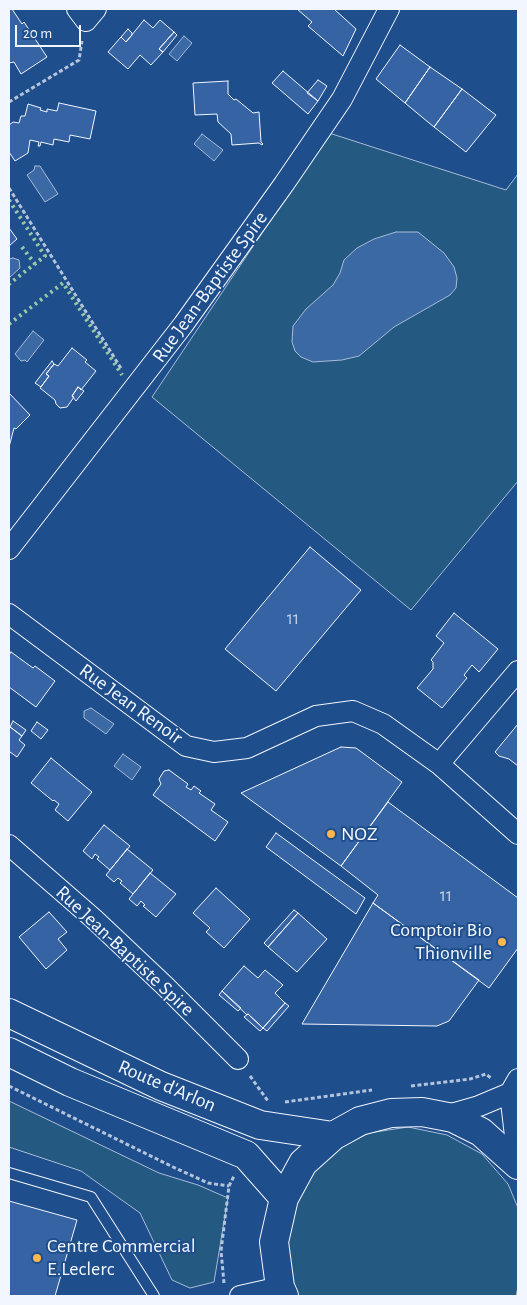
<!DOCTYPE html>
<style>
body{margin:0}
#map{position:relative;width:527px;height:1305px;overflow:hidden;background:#1f4e8c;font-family:"Alegreya Sans",sans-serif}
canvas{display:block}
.frame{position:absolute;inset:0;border:10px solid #f2f6ff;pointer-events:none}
.scale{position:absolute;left:15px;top:25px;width:66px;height:22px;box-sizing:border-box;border:2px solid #f2f6ff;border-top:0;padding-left:6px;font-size:15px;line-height:18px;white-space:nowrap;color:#f2f6ff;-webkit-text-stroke:4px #1f4e8c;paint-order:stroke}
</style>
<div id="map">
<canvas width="527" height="1305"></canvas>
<div class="frame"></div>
<div class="scale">20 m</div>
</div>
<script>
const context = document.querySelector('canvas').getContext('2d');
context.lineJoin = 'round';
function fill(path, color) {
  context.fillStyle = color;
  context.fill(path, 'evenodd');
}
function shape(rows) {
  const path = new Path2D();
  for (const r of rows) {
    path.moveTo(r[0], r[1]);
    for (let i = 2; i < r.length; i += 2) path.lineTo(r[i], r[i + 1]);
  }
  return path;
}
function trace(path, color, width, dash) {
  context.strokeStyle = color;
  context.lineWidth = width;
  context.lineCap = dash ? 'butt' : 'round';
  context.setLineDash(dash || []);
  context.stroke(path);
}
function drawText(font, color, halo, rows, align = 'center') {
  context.font = font + ' "Alegreya Sans",sans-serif';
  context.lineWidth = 4;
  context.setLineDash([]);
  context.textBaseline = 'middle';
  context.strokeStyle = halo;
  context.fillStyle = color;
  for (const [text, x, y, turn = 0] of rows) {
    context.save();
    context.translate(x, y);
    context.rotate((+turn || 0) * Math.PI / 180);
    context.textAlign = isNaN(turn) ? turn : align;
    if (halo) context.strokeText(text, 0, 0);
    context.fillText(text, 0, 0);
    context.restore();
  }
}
const green = shape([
 [329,133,506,190,518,174,518,481,411,610,152,397,329,133],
 [9,1101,159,1173,198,1185,228,1198,214,1282,190,1288,172,1280,140,1213,81,1171,9,1147,9,1101],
 [408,1127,447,1135,482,1154,508,1184,518,1208,518,1287,516,1296,297,1296,286,1256,290,1217,306,1181,333,1152,369,1133,408,1127]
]);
const water = shape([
 [184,36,192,43,177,61,169,54,184,36],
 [202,134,223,150,214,161,194,144,202,134],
 [35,166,40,166,58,194,45,202,27,175,34,170,35,166],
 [396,232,418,232,444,253,454,267,457,278,456,288,450,295,394,327,359,356,342,360,313,362,301,357,295,351,292,342,293,326,306,309,333,285,340,273,344,260,357,248,374,239,396,232],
 [13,258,19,260,20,268,9,278,9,259,13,258],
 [33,331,44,340,27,362,25,360,21,361,15,354,33,331],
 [91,708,114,724,106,734,84,718,84,711,91,708],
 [123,754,141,767,132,780,114,766,123,754]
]);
const building = shape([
 [9,9,12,9,22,24,24,22,47,57,21,74,14,62,9,63,9,9],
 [297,9,334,9,356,29,343,56,308,26,312,22,297,9],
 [144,20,153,28,160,20,174,32,159,49,163,52,151,65,140,55,128,69,108,52,121,37,126,42,144,20],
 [128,29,132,33,132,35,126,42,121,37,128,29],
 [174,32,177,35,163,52,159,49,174,32],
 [400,45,430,67,405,103,376,79,400,45],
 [430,67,462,89,434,127,405,103,430,67],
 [283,71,318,101,308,114,272,83,283,71],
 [318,80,327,86,318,101,307,93,318,80],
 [228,81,228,94,234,100,236,99,253,113,259,112,261,142,263,144,262,145,259,143,232,145,231,134,218,122,217,114,195,115,193,83,228,81],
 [462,89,496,115,466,152,434,127,462,89],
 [59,103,96,111,90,139,70,135,69,142,54,139,53,145,41,142,40,146,38,146,39,142,30,140,28,153,15,161,9,152,9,125,13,122,19,123,21,116,25,116,28,104,41,108,40,110,47,112,47,109,57,111,59,103],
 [9,228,17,239,9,246,9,228],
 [72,348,87,360,85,362,96,371,81,390,78,387,72,396,74,397,67,407,60,408,56,404,55,400,40,388,49,376,46,374,54,364,58,366,72,348],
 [52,361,54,364,46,374,49,376,41,387,35,383,52,361],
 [78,387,84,391,76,401,72,396,78,387],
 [9,393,30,415,16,429,14,428,9,447,9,393],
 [310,547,361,590,276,691,225,649,310,547],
 [454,613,498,649,479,672,472,665,464,675,467,678,442,708,417,688,433,669,433,662,431,660,444,643,436,636,454,613],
 [11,652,33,668,35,666,55,681,36,707,9,687,9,655,11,652],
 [13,721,26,730,22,736,10,727,13,721],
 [37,722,48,730,41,739,31,731,37,722],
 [518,724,518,766,509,759,499,756,495,752,518,724],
 [9,726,22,736,19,740,25,745,17,757,10,752,9,753,9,726],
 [341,747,356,748,402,782,341,866,241,793,341,747],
 [51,758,92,792,68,821,55,810,59,804,54,800,53,801,31,783,51,758],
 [169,770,188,784,186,787,191,790,194,786,201,791,199,793,215,804,211,810,228,822,215,841,153,795,161,784,159,779,164,771,169,770],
 [388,802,518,898,518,948,489,988,373,903,378,895,341,866,388,802],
 [104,825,130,846,110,870,97,859,99,857,95,854,92,859,83,851,104,825],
 [276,833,365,898,356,914,266,847,276,833],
 [127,849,153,870,133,894,120,883,122,881,118,878,114,882,106,875,127,849],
 [150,873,176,894,156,917,143,906,145,905,141,901,137,906,129,899,150,873],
 [216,888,250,919,224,948,206,932,210,928,193,913,216,888],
 [373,903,479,980,449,1021,437,1026,302,1024,373,903],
 [294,910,298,913,268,947,264,943,294,910],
 [49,912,67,932,58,939,67,950,46,969,19,937,49,912],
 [298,913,327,939,297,972,268,947,298,913],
 [244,966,258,978,265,970,283,985,275,993,285,1003,263,1028,248,1014,247,1015,222,991,244,966],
 [222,991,241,1008,238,1011,219,995,222,991],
 [285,1003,289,1006,267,1031,263,1028,285,1003],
 [248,1014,263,1028,260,1031,244,1017,248,1014],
 [9,1201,77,1220,55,1296,9,1296,9,1201]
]);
const path = shape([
 [9,102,79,60,82,41],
 [9,188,122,370],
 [250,1076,268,1101],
 [9,1086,173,1167,208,1183,229,1186],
 [411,1086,470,1079,486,1074,492,1079],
 [285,1102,372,1090],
 [224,1283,221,1251,229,1186,234,1176]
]);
const lane = shape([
 [9,1173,91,1197,154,1296]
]);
const street = shape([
 [77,9,86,21,96,9],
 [9,549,183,325,284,184,342,99,389,9],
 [9,614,186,746,214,752,247,748,316,716,353,711,383,724,439,764,518,834],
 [439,764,518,671],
 [9,845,94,919,165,986,238,1059],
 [518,1079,510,1093,518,1162],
 [444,1116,479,1106,510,1093],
 [240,1296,280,1287]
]);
const primary = shape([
 [9,1013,161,1086,260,1125,333,1136],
 [9,1052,70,1082,246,1155,284,1198],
 [284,1296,280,1287,274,1242,284,1198,303,1163,333,1136,360,1121,391,1113,422,1112,453,1118,481,1132,518,1165]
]);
const hedge = shape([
 [9,200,45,256,9,284],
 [22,247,35,264],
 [9,324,63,283,122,375]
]);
const markers = [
 [331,834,5,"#ffb74d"],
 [502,942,5,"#ffb74d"],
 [37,1258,5,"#ffb74d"]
];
const numberNames = [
 ["11",293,619],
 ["11",446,896]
];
const streetNames = [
 ["Rue Jean-Baptiste Spire",210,287,-54],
 ["Rue Jean Renoir",131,704,36],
 ["Rue Jean-Baptiste Spire",125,951,43],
 ["Route d'Arlon",167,1086,23]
];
const poiNames = [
 ["NOZ",341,834],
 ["Comptoir Bio",492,930,"right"],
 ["Thionville",492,953,"right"],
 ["Centre Commercial",47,1246],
 ["E.Leclerc",47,1269]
];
fill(green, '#245a82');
trace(green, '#a8bbd7', 1);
fill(water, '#3b69a3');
trace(water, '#a8bbd7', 1);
fill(building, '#3563a3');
trace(building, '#f2f6ff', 1);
trace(lane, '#f2f6ff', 12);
trace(street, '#f2f6ff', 22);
trace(primary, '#f2f6ff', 30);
trace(path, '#b3c4dc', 3, [4, 2.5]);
trace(lane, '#1f4e8c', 10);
trace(street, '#1f4e8c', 20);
trace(primary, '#1f4e8c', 28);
trace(hedge, '#97c8a6', 4, [2.5, 4]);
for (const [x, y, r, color] of markers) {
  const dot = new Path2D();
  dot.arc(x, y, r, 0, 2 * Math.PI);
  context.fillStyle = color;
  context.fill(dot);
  trace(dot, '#1f4e8c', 2);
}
drawText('18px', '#c3d1e8', null, numberNames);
drawText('20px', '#f2f6ff', '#1f4e8c', streetNames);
drawText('20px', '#f2f6ff', '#1f4e8c', poiNames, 'left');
</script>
